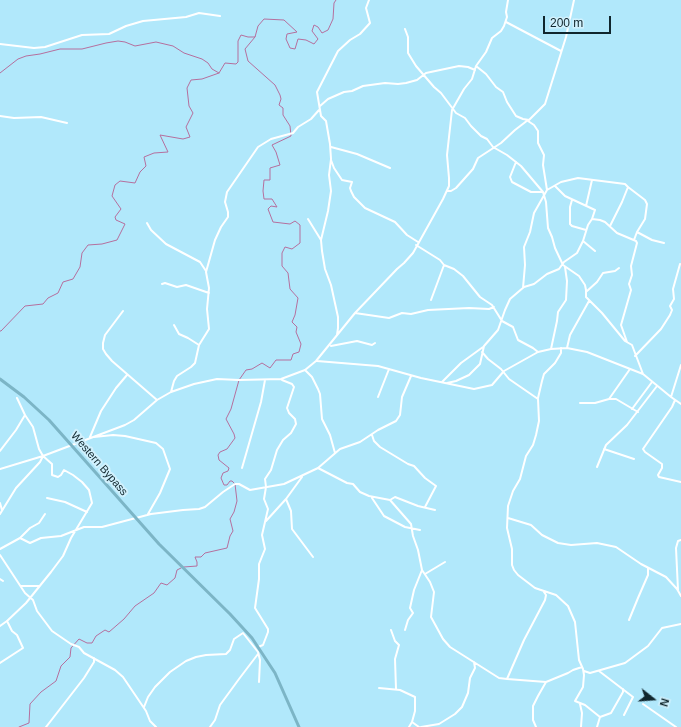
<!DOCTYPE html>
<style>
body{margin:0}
#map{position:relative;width:681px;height:727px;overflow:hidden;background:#b1e8fb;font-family:Arial,sans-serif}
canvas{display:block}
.north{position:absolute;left:633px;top:679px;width:40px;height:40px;-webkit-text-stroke:3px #d1f1fd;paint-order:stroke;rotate:107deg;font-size:11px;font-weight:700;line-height:16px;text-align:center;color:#10262d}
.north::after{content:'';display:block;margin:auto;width:14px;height:18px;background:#10262d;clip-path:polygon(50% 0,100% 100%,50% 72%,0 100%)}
.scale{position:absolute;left:543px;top:16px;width:68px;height:18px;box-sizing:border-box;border:2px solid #10262d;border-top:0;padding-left:5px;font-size:12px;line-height:14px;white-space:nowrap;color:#10262d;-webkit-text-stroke:3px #d1f1fd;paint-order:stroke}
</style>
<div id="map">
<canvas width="681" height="727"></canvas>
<div class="north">N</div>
<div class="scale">200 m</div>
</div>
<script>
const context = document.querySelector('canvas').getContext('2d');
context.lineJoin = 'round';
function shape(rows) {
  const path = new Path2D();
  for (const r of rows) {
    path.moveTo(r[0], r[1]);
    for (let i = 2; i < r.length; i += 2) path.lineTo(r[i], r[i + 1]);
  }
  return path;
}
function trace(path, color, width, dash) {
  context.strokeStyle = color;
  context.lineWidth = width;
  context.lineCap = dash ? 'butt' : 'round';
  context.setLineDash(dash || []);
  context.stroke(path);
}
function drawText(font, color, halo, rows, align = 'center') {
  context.font = font + ' Arial,sans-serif';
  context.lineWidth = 4;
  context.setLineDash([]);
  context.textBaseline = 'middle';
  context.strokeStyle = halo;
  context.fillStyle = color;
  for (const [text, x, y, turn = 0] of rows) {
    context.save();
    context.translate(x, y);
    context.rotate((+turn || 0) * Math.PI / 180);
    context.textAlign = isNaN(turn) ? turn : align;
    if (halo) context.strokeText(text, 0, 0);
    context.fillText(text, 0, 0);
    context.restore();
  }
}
const stream = shape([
 [0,73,18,59,26,56,40,54,60,49,82,49,106,43,118,41,125,42,135,46,156,42,173,46,184,53,202,59,208,63,212,69,219,73],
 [0,331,1,331,25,306,43,304,48,298,58,293,63,282,73,279,80,267,82,253,88,245,102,244,117,240,125,224,116,220,115,217,121,209,112,196,115,185,120,181,135,183,140,172,146,166,144,157,154,153,168,152,160,135,183,139,190,137,186,127,193,113,189,106,187,88,191,80,202,79,219,73,225,63,236,64,238,62,238,41,241,35,248,37,255,37,258,26,264,19,284,20,297,32,287,34,286,39,290,48,295,49,298,39,306,40,314,44,318,39,312,31,314,25,318,27,322,33,328,30,333,19,334,3,336,0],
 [184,567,197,566,197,562,195,557,201,557,205,553,227,548,230,536,233,531,230,519,234,512,237,501,235,484,232,481,230,481,227,485,224,485,221,478,223,473,228,471,229,468,219,460,218,455,220,452,227,449,235,438,234,434,226,419,231,409,239,380,246,370,252,369,262,363,270,368,276,360,291,360,293,354,299,352,301,344,296,332,297,327,292,322,295,315,298,298,290,289,288,273,282,266,282,253,285,247,292,249,300,243,300,225,295,221,290,224,273,222,268,209,271,206,277,207,272,199,264,199,263,191,264,180,270,180,270,168,280,165,276,152,272,145,291,136,290,126,283,115,283,108,279,105,281,99,280,95,275,85,248,61,245,49,255,37],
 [19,727,29,723,30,704,41,692,56,681,61,666,70,657,71,648,79,639,87,643,92,643,96,636,105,630,109,632,124,619,135,606,154,593,161,583,167,585,175,578,177,570,181,568]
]);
const minor = shape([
 [506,22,561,51],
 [405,29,408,37,408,53,416,66,434,87,441,93,456,113,465,118,471,126,481,136,487,139,493,147,507,155,521,166,543,192,546,202,548,228,552,237,555,248,563,265,579,276,585,285,586,290,586,297,602,313,625,341,632,345,643,374],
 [0,44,34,48,45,47,82,35,109,34,126,26,143,21,186,17,199,13,220,16],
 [476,66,486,74,496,87,503,92,507,102,516,116,523,119,529,120,545,104,566,37,574,0],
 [320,106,328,99,344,92,352,91,363,86,385,83,398,84,406,83,417,80,426,73,459,66,468,67,475,70],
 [0,116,14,118,41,117,67,123],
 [331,147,357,154,390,168],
 [331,160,334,168,342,180,352,182,350,188,351,191,354,197,365,208,395,222,407,235,418,242],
 [516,162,510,177,512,182,531,192,543,192],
 [555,186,565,196,595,210,592,219],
 [547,190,561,182,578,178,625,184,628,187],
 [447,191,451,191,456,188,473,169,478,158,501,143,515,130,528,120],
 [572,200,570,207,570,224,572,226,586,230],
 [586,206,592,180],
 [308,219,321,240],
 [147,223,151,230,166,244,200,262,206,271],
 [610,226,622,202,628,187,645,200,647,204,645,219,637,232,652,240,664,243],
 [634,240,637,232],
 [583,241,595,251],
 [416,245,440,260,444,265,454,269,463,276,480,297,492,305,502,321,513,327,518,340,533,348,538,352],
 [162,284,165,283,177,287,186,285,209,293],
 [523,288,525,265,524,247,530,232,534,213,547,190,543,165,544,155,538,143,538,131,534,125,528,121],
 [587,291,597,282,603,273,615,271,619,268],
 [431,300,444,265],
 [123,311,105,335,103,343,103,349,106,354,112,361,157,400],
 [355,313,389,318,402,313,411,314,428,310,469,308,489,309,494,307],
 [174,325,179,334,188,338,199,345],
 [337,335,338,328,338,317,331,285,325,269,322,251,321,240,328,211,331,191,329,175,331,159,330,144,326,121,321,116,317,92,338,51,350,40,360,34,370,23,366,8,369,0],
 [331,346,357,341,372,345,375,343],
 [567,348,570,335,589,301],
 [551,349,557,321,558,312,566,300,567,281,565,267],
 [482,352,488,359,501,369,509,379,538,399,539,421,536,435,533,445,526,456,520,479,513,491,508,506,507,528,512,549,512,565,514,570,518,575,535,588,556,595,568,606,575,622,579,660,583,669,584,675,583,687,575,701,585,705,600,717,597,727],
 [635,356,661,329,670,315,672,310,670,306,674,299,673,289,680,264],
 [317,361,378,366,421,378,474,389,492,385,504,371,538,352,551,349,567,348,587,352,643,374,671,397,681,404],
 [305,370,312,377,318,389,320,394,322,419,330,435,335,453],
 [442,382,461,363,483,347],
 [447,383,456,381,469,375,480,364,484,346,498,330,505,310,510,299,524,287,534,284,547,274,559,269,564,262,577,253,583,241,588,225,592,219,600,220,605,222,617,233,636,241,637,243,631,266,632,275,629,284,631,290,621,325,627,342],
 [171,392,174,381,177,376,191,367,195,363,199,345,209,329,207,309,209,288,206,272,215,240,221,227,228,217,228,212,225,202,227,192,258,147,271,139,293,133,298,127,311,119,319,110],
 [378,397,389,369],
 [671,397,681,365],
 [17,398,25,415],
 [538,398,542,381,544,374,555,363,561,353,561,348],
 [609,399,630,369],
 [675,400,672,407,643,449,645,452,662,464,662,468,658,475,659,477,681,482],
 [580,403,595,403,609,399,616,399,638,412],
 [632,409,652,382],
 [372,435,374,441,380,447,408,464,414,466,425,478,436,486,425,507],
 [90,437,101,411,116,388,127,375],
 [94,437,113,435,125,436,156,443,163,449,170,469,160,493,148,514],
 [604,449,634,459],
 [0,451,16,430,25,415,33,427,39,449,43,456,52,464,52,475,58,477,61,475,64,470,73,475,82,482,89,490,92,503,71,538,63,556,51,572,26,603,7,621,0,626],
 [597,467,606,445,627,425,657,386],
 [242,468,261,402,265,380],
 [318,468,347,483,353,484,360,492,369,496,390,500,411,524,413,536,418,550,422,570,430,582,434,592,431,617,443,639,450,647,499,678,507,679,546,682,568,673,573,670,582,667],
 [0,469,43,456,125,425,134,420,157,400,171,392,194,384,217,379,239,380,281,379,305,370,316,361,355,313,397,269,404,263,413,253,443,199,449,186,449,178,447,155,452,110,464,89,472,79,476,66,486,52,492,38,501,31,504,26,507,17,506,12,508,0],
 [47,498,65,502,87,512],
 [372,498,384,516,405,527,420,530],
 [286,499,291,511,292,529,313,557],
 [390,500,395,497,418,506,435,510],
 [0,503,2,510],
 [0,514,16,488,40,462,43,456],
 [508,518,531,525,542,535,558,543,571,545,597,543,616,547,641,564,666,577,677,589,681,596],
 [266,521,286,499,302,477],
 [20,538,30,528,39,523,45,514],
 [0,549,20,538,30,543,41,538,61,536,84,527,102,527,151,514,183,510,199,509,205,507,223,492,235,484,239,484,250,490,284,484,318,468,340,449,360,442,378,430,396,421,400,415,402,397,411,376],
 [0,555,25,593,33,600,37,611,52,631,71,644,79,647,84,653,115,670,123,677,146,711,150,721,156,727],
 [425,574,445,562],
 [0,579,3,581],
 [21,586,39,586],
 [678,590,676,548,678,541,681,540],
 [629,620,638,598,648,575,648,568],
 [391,630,395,641,399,645,395,659,396,689],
 [405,630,408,620,413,613,410,608,414,590,422,570],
 [258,647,263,645,268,632,268,629,255,608,259,579,259,564,265,549,262,535,268,509,264,499,266,487,265,479,271,470,277,450,283,440,291,433,296,424,295,419,289,413,287,408,294,387,292,384,282,380],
 [0,663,23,648,17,635,12,631,7,621],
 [584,671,590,673,625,663,648,646,662,628,681,624],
 [599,671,633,697,624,715],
 [507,679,524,640,545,600,546,595,544,592],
 [379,688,400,690,415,697,415,711,412,722,419,727],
 [580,704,582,713,581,727],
 [643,704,676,727],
 [144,707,148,697,155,687,170,672,186,661,196,657,206,655,226,654,230,650,234,639,243,633,258,652,260,660,259,682],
 [600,717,611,713,623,692,623,689],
 [46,727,84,678,94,662,94,658],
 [210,727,215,720,220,705,239,679,258,654],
 [409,727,412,722],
 [421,727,439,724,455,714,462,707,468,693,470,678,475,668,474,662],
 [536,727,533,720,533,706,538,696,546,682]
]);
const primary = shape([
 [0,379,24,397,49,420,159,544,230,614,252,638,275,673,299,727]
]);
const streetNames = [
 ["Western Bypass",99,464,49]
];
trace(stream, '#b56f9d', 1);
trace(minor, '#fff', 2);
trace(primary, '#7cb5c6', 3);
drawText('11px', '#10262d', '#d1f1fd', streetNames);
</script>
